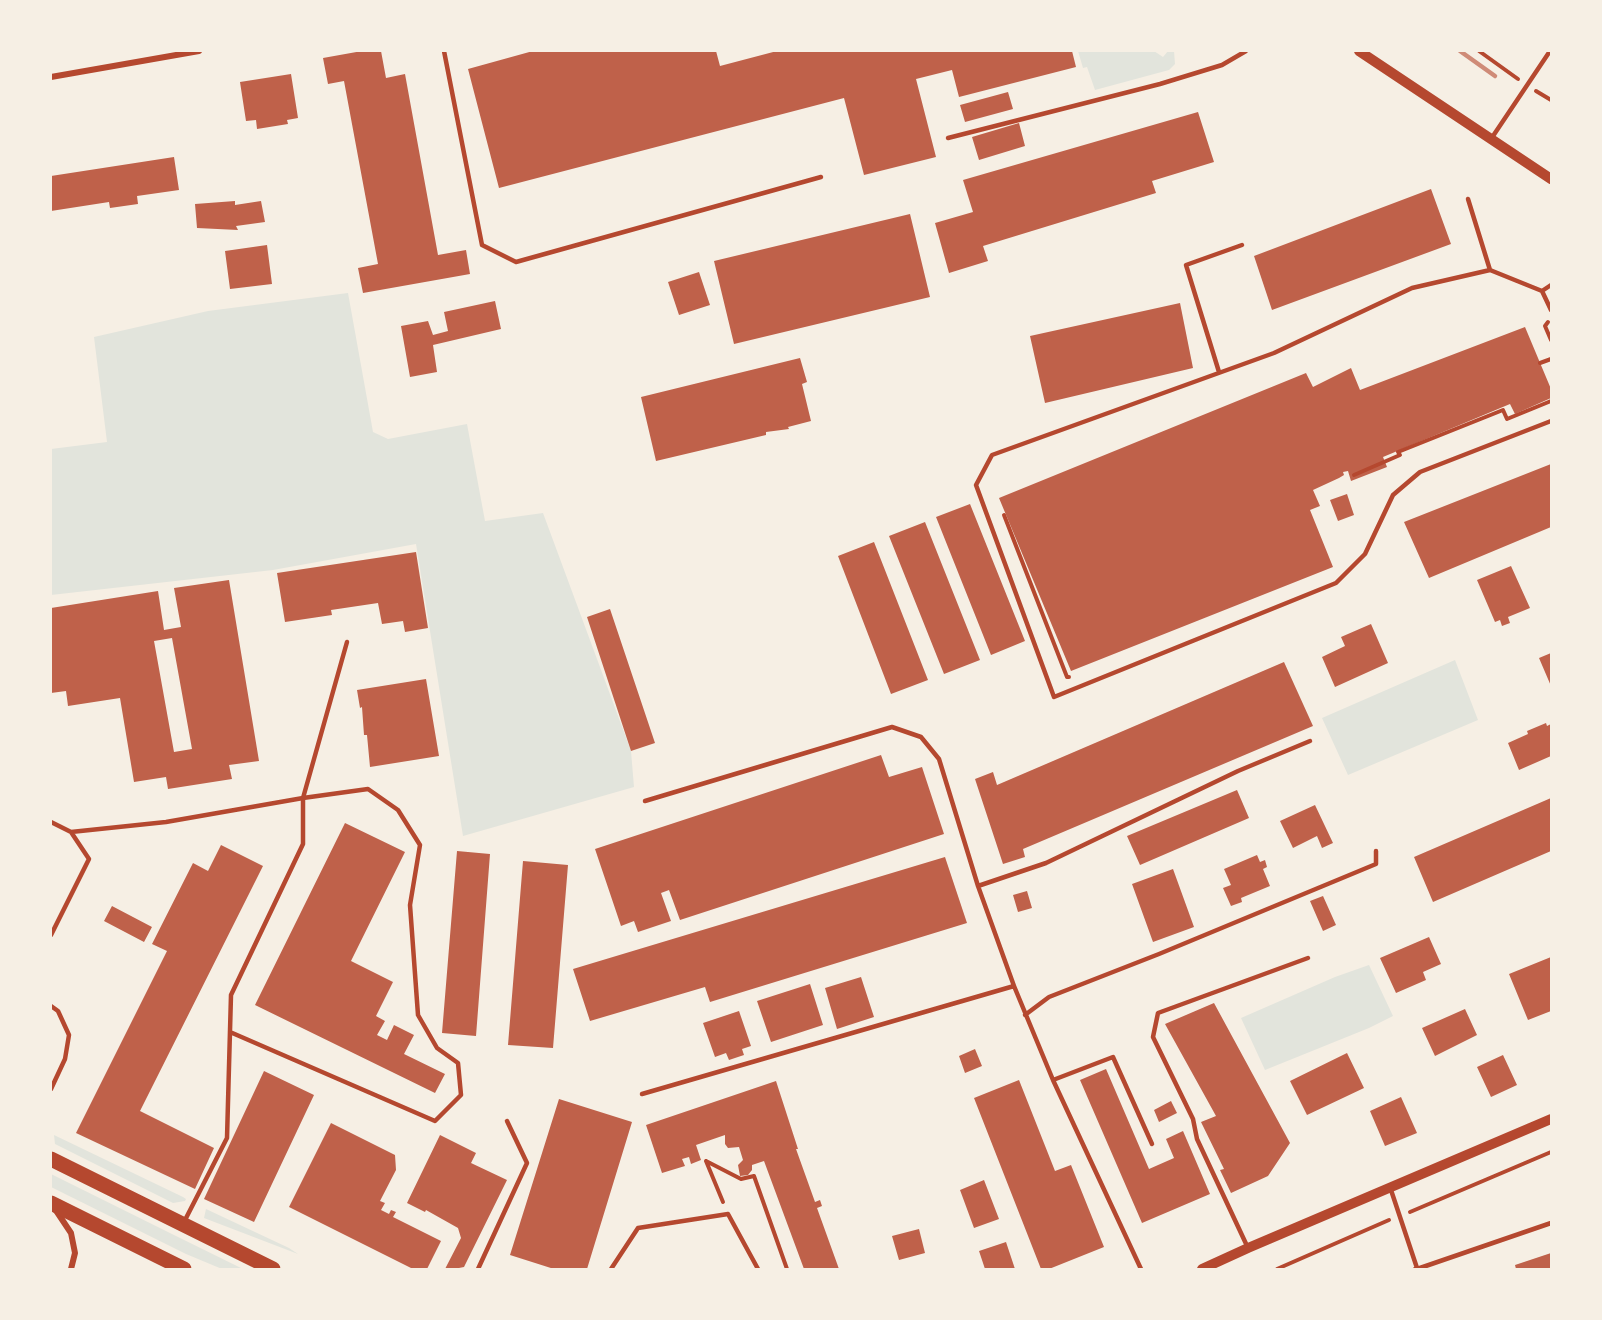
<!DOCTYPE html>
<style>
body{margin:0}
#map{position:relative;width:1602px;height:1320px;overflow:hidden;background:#f6efe4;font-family:Quicksand,sans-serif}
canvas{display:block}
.frame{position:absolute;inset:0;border:52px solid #f6efe4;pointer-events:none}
</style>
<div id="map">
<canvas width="1602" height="1320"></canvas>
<div class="frame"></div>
</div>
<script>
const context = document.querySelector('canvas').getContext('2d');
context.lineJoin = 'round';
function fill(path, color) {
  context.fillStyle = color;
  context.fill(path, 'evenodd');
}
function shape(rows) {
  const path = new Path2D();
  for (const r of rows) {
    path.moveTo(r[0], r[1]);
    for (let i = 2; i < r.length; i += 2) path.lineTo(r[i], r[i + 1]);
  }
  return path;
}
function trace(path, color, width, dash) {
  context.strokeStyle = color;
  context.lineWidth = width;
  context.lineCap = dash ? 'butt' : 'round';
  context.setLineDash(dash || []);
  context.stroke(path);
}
const green = shape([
 [1078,51,1154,51,1163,57,1168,51,1174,51,1175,64,1169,70,1095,90,1087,67,1083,68],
 [348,293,373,432,388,439,467,424,485,521,543,513,631,751,634,787,463,836,416,544,273,570,51,595,51,449,107,442,94,337,208,311],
 [1455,660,1478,720,1348,775,1322,718],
 [1369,965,1393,1016,1369,1028,1265,1070,1241,1018,1335,977],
 [54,1135,183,1197,186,1199,185,1201,173,1203,55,1144],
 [51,1174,176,1236,243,1269,222,1269,186,1254,51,1187],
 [206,1209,289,1248,298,1254,204,1218]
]);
const building = shape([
 [362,51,381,51,386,78,405,74,438,255,466,250,470,274,363,293,358,268,378,264,344,81,328,84,323,58],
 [533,51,716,51,720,66,777,51,1072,51,1076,67,959,97,952,70,916,79,936,157,864,175,844,98,499,188,468,69],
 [291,74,298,118,287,120,288,124,257,129,256,120,246,121,240,82],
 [1008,92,1013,109,965,122,960,105],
 [1198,112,1214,162,1152,181,1156,193,983,246,988,261,949,273,935,223,973,212,963,180],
 [1019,123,1025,146,979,160,972,137],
 [174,157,179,190,137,196,138,204,110,208,109,202,51,211,51,176],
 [1431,189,1451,244,1272,310,1254,256],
 [235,201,235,205,261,201,265,222,236,226,238,230,197,228,195,204],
 [910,214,930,297,734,344,714,261],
 [267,245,272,284,230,289,225,251],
 [699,272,710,305,679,315,668,282],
 [495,301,501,329,433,345,437,372,410,377,401,326,428,321,433,335,448,331,444,312],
 [1180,303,1193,368,1045,403,1030,336],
 [1525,327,1551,389,1551,398,1515,414,1510,404,1383,457,1387,467,1351,481,1348,471,1343,472,1344,475,1339,478,1313,490,1320,506,1310,510,1333,567,1071,671,999,498,1306,373,1313,387,1351,368,1360,390],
 [800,358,807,382,802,384,811,421,788,427,789,429,766,432,766,435,656,461,641,397],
 [1551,464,1551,527,1429,578,1404,522],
 [1347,494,1354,515,1338,521,1330,500],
 [970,504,1025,641,991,655,936,517],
 [925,522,980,660,944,674,889,536],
 [874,542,928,680,891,694,838,556],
 [416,552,428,628,405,632,403,621,382,624,378,603,331,610,332,615,285,622,277,573],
 [1511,566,1530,608,1508,617,1510,623,1502,626,1500,620,1495,622,1477,580],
 [229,580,259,761,229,765,232,779,168,789,166,777,134,782,120,698,68,706,66,691,51,693,51,608,158,591,164,630,181,627,174,588],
 [172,638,192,749,174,752,154,641],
 [610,609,655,743,631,751,587,617],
 [1371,624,1388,663,1335,687,1322,657,1345,646,1341,637],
 [1551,653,1551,686,1539,658],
 [1284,662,1313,726,1023,849,1025,857,1003,864,975,779,993,772,997,785],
 [426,679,439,756,370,767,367,735,364,735,362,707,360,708,357,690],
 [1546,723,1547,726,1551,724,1551,756,1519,770,1508,743,1528,734,1527,731],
 [881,755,889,777,922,767,944,834,680,920,669,890,661,893,671,921,638,932,634,921,621,926,595,849],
 [1237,790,1249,818,1140,865,1127,836],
 [1551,798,1551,851,1433,902,1414,857],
 [1315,805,1333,843,1322,848,1317,836,1293,848,1280,821],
 [345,823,405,852,351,961,393,982,376,1016,385,1021,377,1035,387,1040,394,1025,414,1035,404,1054,445,1074,435,1093,255,1005],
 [221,845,263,866,140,1111,214,1148,195,1189,76,1133,167,951,152,944,193,863,208,871],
 [457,851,490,854,476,1036,442,1033],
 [1257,855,1260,862,1265,860,1267,867,1263,869,1270,886,1241,898,1242,902,1231,906,1223,888,1231,885,1224,869],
 [945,857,967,923,710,1002,705,987,590,1021,573,969],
 [523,861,568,865,553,1048,508,1045],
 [1173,869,1194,927,1153,942,1132,884],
 [1027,891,1032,908,1018,912,1013,895],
 [1323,896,1336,925,1323,931,1310,901],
 [112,906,152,927,144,942,104,921],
 [1429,937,1441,964,1423,972,1426,980,1396,993,1380,958],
 [1551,957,1551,1011,1528,1020,1509,974],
 [861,977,874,1017,837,1029,825,988],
 [810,984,823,1025,771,1042,757,1001],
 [1214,1003,1290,1143,1268,1176,1231,1193,1220,1170,1224,1169,1201,1122,1216,1116,1165,1024],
 [1465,1009,1477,1035,1435,1056,1422,1028],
 [739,1011,751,1046,742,1049,744,1055,729,1060,726,1053,715,1057,703,1023],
 [975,1049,982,1066,965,1073,959,1056],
 [1347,1053,1364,1088,1307,1115,1290,1081],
 [1503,1055,1517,1085,1491,1097,1477,1067],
 [1106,1069,1149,1169,1174,1158,1166,1139,1183,1131,1210,1194,1142,1223,1080,1080],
 [264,1071,314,1095,254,1222,204,1199],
 [1019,1080,1055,1171,1071,1165,1104,1247,1049,1269,1041,1269,974,1098],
 [776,1081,798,1149,796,1149,815,1202,820,1200,822,1206,817,1208,839,1269,804,1269,764,1161,752,1165,752,1170,748,1175,740,1176,738,1165,743,1160,739,1147,728,1148,725,1144,725,1135,696,1145,701,1160,691,1164,689,1157,682,1159,685,1166,662,1173,646,1125],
 [1401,1097,1417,1133,1385,1146,1370,1111],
 [559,1099,632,1122,587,1269,554,1269,510,1255],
 [1171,1101,1177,1113,1159,1122,1154,1110],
 [331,1123,395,1155,396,1170,380,1201,385,1203,381,1210,389,1214,391,1210,396,1212,393,1217,441,1241,427,1269,413,1269,289,1207],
 [440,1135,476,1153,471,1163,507,1180,464,1267,454,1269,445,1269,461,1238,458,1228,426,1210,425,1212,407,1203],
 [984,1180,999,1219,974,1228,960,1190],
 [919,1229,925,1253,899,1260,892,1236],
 [1006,1242,1015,1269,985,1269,979,1251],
 [1551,1253,1551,1269,1516,1269,1515,1265]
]);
const path = shape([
 [1479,51,1518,79],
 [1536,91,1551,100],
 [1548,322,1545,326,1551,340],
 [1540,363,1551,359],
 [1354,475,1400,455,1398,452,1503,410,1507,419,1551,401],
 [1004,515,1067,677,1069,677],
 [706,1161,741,1179,754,1176,787,1269],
 [706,1161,723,1202],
 [1410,1212,1551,1152],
 [1277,1269,1389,1220]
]);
const service = shape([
 [444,51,482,245,516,262,821,177],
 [948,138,1160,84,1222,65,1246,51],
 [1491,139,1550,51],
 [1468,199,1490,270],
 [1542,291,1551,285],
 [1551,310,1542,291,1490,270,1412,288,1274,353,992,455,976,485,1054,697,1336,583,1365,554,1393,495,1420,472,1551,421],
 [1219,372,1186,265,1242,245],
 [645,801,892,727,921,737,939,759,978,886,1046,863,1238,771,1310,741],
 [51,822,71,832,89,859,51,935],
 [71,832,166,822,303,798,368,789,398,810,420,845,410,905,418,1015,437,1048,458,1063,461,1095,435,1121,230,1032],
 [978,886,1014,986],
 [51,1006,58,1011,69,1035,65,1059,51,1089],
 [1025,1015,1049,997,1159,954,1376,864,1376,851],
 [1053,1080,1113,1057,1152,1144],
 [642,1094,1014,986,1053,1080,1141,1269],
 [1390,1187,1417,1268,1415,1269],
 [184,1222,227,1138,231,995,303,844,303,798,347,642],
 [1248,1248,1197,1139,1193,1119,1153,1037,1158,1013,1308,958],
 [478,1269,527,1163,507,1121],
 [611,1269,638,1228,728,1214,758,1269],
 [1417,1269,1551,1223]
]);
const minor = shape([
 [51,77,199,51],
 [55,1209,71,1233,75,1253,71,1269]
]);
const tertiary = shape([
 [1359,51,1551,179],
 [1202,1269,1248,1248,1551,1119]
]);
const primary = shape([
 [51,1159,273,1269],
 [51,1203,184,1269]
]);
const rail = shape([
 [1460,51,1495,76]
]);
fill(green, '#e2e4dc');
fill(building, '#bf614a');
trace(path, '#b5482f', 4);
trace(service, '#b5482f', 4.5);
trace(minor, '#b5482f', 6);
trace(tertiary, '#b5482f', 10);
trace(primary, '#b5482f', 15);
trace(rail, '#cf8b77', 4.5);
</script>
